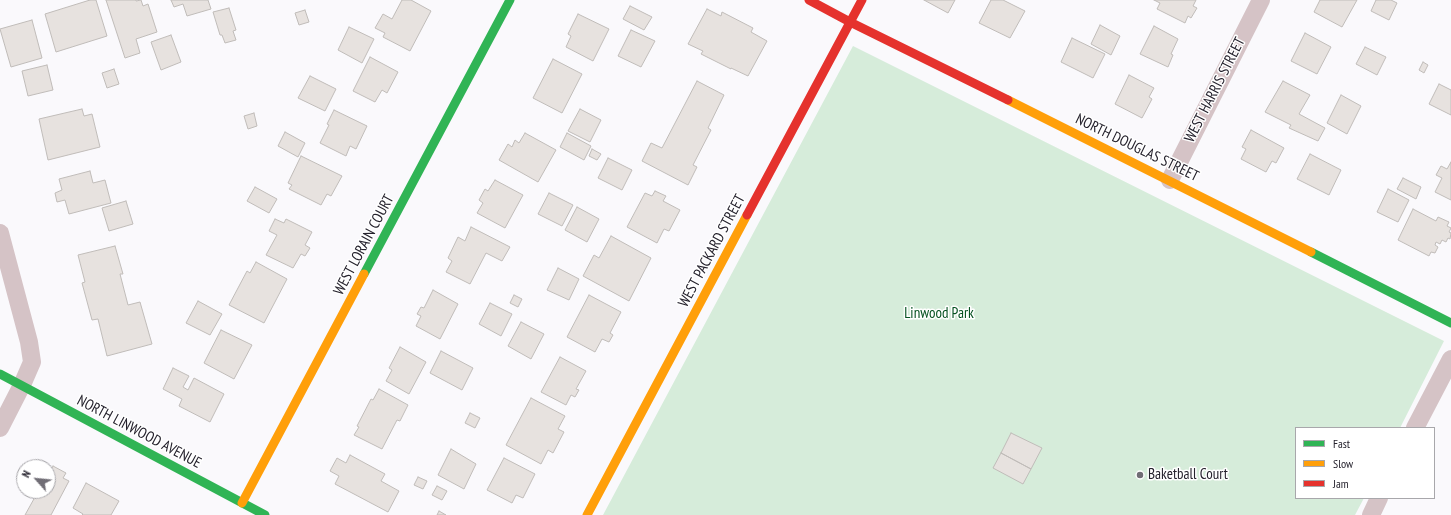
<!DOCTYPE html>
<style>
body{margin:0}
#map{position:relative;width:1451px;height:515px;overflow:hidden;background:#faf9fc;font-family:"PT Sans Narrow",sans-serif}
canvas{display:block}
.legend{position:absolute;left:1295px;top:427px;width:140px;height:72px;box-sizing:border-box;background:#fff;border:1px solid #a8a7ab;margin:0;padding:5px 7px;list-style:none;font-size:12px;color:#25222d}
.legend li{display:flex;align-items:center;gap:8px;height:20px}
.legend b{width:20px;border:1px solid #a8a7ab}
.north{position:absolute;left:16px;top:459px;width:40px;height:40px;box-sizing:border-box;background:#fff;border:1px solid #a8a7ab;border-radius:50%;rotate:297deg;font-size:11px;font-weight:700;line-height:16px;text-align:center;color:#25222d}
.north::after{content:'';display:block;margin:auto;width:14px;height:18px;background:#706d75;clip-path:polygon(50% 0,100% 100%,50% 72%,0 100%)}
</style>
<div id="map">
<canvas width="1451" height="515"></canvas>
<ul class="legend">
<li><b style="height:5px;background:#30b455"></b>Fast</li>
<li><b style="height:5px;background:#ff9f0a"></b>Slow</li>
<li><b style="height:5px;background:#e5322d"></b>Jam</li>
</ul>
<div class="north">N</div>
</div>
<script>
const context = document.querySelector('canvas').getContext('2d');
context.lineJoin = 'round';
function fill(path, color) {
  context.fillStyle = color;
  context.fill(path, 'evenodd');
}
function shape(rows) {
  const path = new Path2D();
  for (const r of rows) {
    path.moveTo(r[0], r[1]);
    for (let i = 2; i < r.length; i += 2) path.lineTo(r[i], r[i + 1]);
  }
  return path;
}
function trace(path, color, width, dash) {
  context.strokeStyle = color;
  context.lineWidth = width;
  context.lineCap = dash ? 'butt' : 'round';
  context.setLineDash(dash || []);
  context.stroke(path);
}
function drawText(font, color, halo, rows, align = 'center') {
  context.font = font + ' "PT Sans Narrow",sans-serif';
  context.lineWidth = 3;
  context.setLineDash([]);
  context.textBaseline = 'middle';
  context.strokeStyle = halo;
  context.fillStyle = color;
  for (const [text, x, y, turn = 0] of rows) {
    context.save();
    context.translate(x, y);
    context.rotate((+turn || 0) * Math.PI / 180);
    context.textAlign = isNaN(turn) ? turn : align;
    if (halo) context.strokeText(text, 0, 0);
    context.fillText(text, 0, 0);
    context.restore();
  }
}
const green = shape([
 [853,46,1444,341,1400,428,1296,428,1296,498,1364,498,1355,515,603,515]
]);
const building = shape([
 [90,0,96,0,107,36,56,52,45,14,90,0],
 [106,0,136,0,136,1,141,0,143,6,148,4,157,32,136,39,140,53,125,58,106,0],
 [171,0,208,0,211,9,187,16,183,4,174,7,171,0],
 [402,0,411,0,431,11,410,51,383,37,385,33,375,28,383,14,392,19,402,0],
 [924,0,955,0,948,13,924,0],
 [991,0,1003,0,1025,11,1010,38,979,23,991,0],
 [1154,0,1196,0,1193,6,1197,8,1191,18,1188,16,1185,23,1157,9,1160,3,1154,0],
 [1320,0,1357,0,1342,27,1314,12,1320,0],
 [1376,0,1391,0,1397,3,1389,20,1371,11,1376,0],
 [630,6,652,17,644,30,623,19,630,6],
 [229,8,236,30,233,31,236,40,225,43,222,35,220,35,213,12,229,8],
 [707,9,721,16,722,12,753,28,751,32,767,41,748,76,731,68,731,69,701,54,703,51,688,44,707,9],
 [305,10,309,22,299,25,295,13,305,10],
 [578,14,609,29,593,61,566,47,571,36,568,34,578,14],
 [32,20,42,58,11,67,0,29,32,20],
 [1100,25,1120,36,1111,55,1091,44,1100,25],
 [1154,26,1178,39,1171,54,1173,55,1168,67,1140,54,1154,26],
 [349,27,374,39,362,63,338,50,349,27],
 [631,30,655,41,641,67,618,56,631,30],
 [1305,33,1331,47,1317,74,1291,61,1305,33],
 [171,35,181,62,161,70,151,42,171,35],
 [1072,38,1105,54,1093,78,1061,62,1072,38],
 [1365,47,1386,57,1377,75,1356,64,1365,47],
 [370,57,398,72,387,93,382,90,375,102,353,91,370,57],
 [553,59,582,74,562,113,533,98,553,59],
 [1423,62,1428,65,1424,73,1419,70,1423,62],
 [47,65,53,90,28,96,22,71,47,65],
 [114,69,119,84,107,88,102,73,114,69],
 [1129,75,1154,88,1149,97,1152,99,1142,118,1115,104,1129,75],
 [310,76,336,89,325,111,298,98,310,76],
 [697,81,724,95,708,128,711,130,693,165,697,167,688,185,642,161,651,143,662,148,697,81],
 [1283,81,1310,95,1299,114,1325,128,1318,141,1289,128,1291,125,1265,112,1283,81],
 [1439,84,1451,90,1451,115,1429,104,1439,84],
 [1341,95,1361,106,1347,134,1327,123,1341,95],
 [82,109,84,116,92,114,100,147,48,160,39,119,82,109],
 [580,109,601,120,590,142,568,131,580,109],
 [334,110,367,126,356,149,350,146,346,156,320,143,329,125,327,124,334,110],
 [254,113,257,126,248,129,244,116,254,113],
 [1251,130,1284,148,1276,163,1272,161,1266,172,1241,159,1246,149,1242,147,1251,130],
 [285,132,305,143,298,157,278,146,285,132],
 [525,133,556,150,538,182,499,160,508,144,512,147,515,140,519,143,525,133],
 [567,133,591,146,584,160,560,147,567,133],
 [592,149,601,154,597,160,589,156,592,149],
 [1310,154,1341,170,1329,195,1297,179,1310,154],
 [301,156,342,176,331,196,327,194,321,205,289,189,292,185,288,183,301,156],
 [608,158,632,170,622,190,598,178,608,158],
 [1451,162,1451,200,1435,192,1442,178,1436,175,1441,166,1447,169,1451,162],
 [90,171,93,183,105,180,111,203,69,214,65,200,57,202,55,193,62,190,59,179,90,171],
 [1403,178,1421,187,1416,199,1397,189,1403,178],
 [495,180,523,195,505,228,477,213,483,203,479,200,485,189,488,191,495,180],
 [255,187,277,199,269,213,247,201,255,187],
 [1388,189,1409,200,1398,222,1377,212,1388,189],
 [655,191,666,196,663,201,680,210,669,231,664,229,657,243,627,227,645,193,652,196,655,191],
 [549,193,573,205,562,226,538,214,549,193],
 [126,201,133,224,109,231,102,208,126,201],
 [577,207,599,219,587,242,565,230,577,207],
 [1413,209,1436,221,1438,217,1449,222,1447,226,1451,228,1449,232,1451,233,1450,239,1448,238,1446,242,1442,240,1440,244,1436,242,1435,245,1438,247,1435,253,1431,252,1429,256,1398,240,1413,209],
 [275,219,284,223,286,219,312,232,305,245,310,248,305,256,301,254,293,268,266,255,277,235,269,231,275,219],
 [471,227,510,247,502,261,486,253,470,284,446,272,452,261,448,258,458,237,465,241,471,227],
 [611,236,651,258,629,301,583,276,594,255,599,258,611,236],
 [115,246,123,274,120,274,128,305,140,302,152,344,107,356,98,319,92,320,82,283,85,282,78,255,115,246],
 [256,262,287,279,264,323,229,305,247,271,250,273,256,262],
 [558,268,579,279,569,300,547,290,558,268],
 [433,290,458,304,440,339,416,326,421,316,417,314,421,307,424,308,433,290],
 [514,295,522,299,518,307,510,303,514,295],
 [589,295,621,312,610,333,613,335,609,342,602,339,595,352,567,337,589,295],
 [198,301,222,314,210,335,186,323,198,301],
 [490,303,512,314,501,336,479,324,490,303],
 [521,322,544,334,531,359,508,346,521,322],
 [221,330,252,345,234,379,204,363,221,330],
 [400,347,426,362,409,394,386,381,392,370,389,368,400,347],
 [441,351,473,368,462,390,430,373,441,351],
 [560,357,586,371,576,389,579,390,575,397,571,395,566,405,541,392,560,357],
 [173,368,189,376,183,387,188,390,194,378,224,394,210,422,179,406,182,399,163,389,173,368],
 [379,389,408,405,400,421,397,420,382,449,354,435,359,427,357,426,371,399,373,400,379,389],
 [531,398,565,416,558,429,564,432,553,453,548,450,541,464,506,445,531,398],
 [470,413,480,418,475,428,465,423,470,413],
 [1011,433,1042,448,1031,469,1001,453,1011,433],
 [451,449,476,464,464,489,438,475,451,449],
 [1001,453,1031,469,1023,484,993,468,1001,453],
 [350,455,385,474,381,481,399,491,388,512,335,484,339,476,330,471,337,458,346,463,350,455],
 [504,458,535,474,523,498,516,495,512,503,487,490,504,458],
 [53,466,66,473,63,478,69,481,51,515,25,515,35,497,27,493,28,491,48,491,48,470,50,471,53,466],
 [418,477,427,481,423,489,414,485,418,477],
 [86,483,119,501,111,515,82,515,83,514,73,508,86,483],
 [437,486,447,491,442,500,432,495,437,486],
 [439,511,446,515,437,515,439,511]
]);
const street = shape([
 [1170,180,1261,0],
 [0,233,29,342,32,362,22,385,0,428],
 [1415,428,1451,359],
 [1371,515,1379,498]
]);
const fast = shape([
 [1311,252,1451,323],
 [364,274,510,0],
 [0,374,265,515]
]);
const slow = shape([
 [1008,100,1311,252],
 [242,503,364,274],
 [587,515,747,215]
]);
const jam = shape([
 [809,0,850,22,1008,100],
 [747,215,862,0]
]);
const markers = [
 [1140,475,4,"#706d75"]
];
const streetNames = [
 ["WEST HARRIS STREET",1215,90,-63],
 ["NORTH DOUGLAS STREET",1137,148,26],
 ["WEST LORAIN COURT",364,245,-62],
 ["WEST PACKARD STREET",712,251,-62],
 ["NORTH LINWOOD AVENUE",139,432,28]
];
const parkNames = [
 ["Linwood Park",939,314]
];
const poiNames = [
 ["Baketball Court",1148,475]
];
fill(green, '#d6ecda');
fill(building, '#e7e2df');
trace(building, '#c0bcb9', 1);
trace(street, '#d5c3c6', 18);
trace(fast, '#30b455', 9);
trace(slow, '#ff9f0a', 9);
trace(jam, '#e5322d', 9);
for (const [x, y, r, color] of markers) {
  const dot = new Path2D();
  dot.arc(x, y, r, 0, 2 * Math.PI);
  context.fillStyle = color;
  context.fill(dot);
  trace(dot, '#fff', 1.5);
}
drawText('15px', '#25222d', '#fff', streetNames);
drawText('15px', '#04501f', '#fff', parkNames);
drawText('15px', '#25222d', '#fff', poiNames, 'left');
</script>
